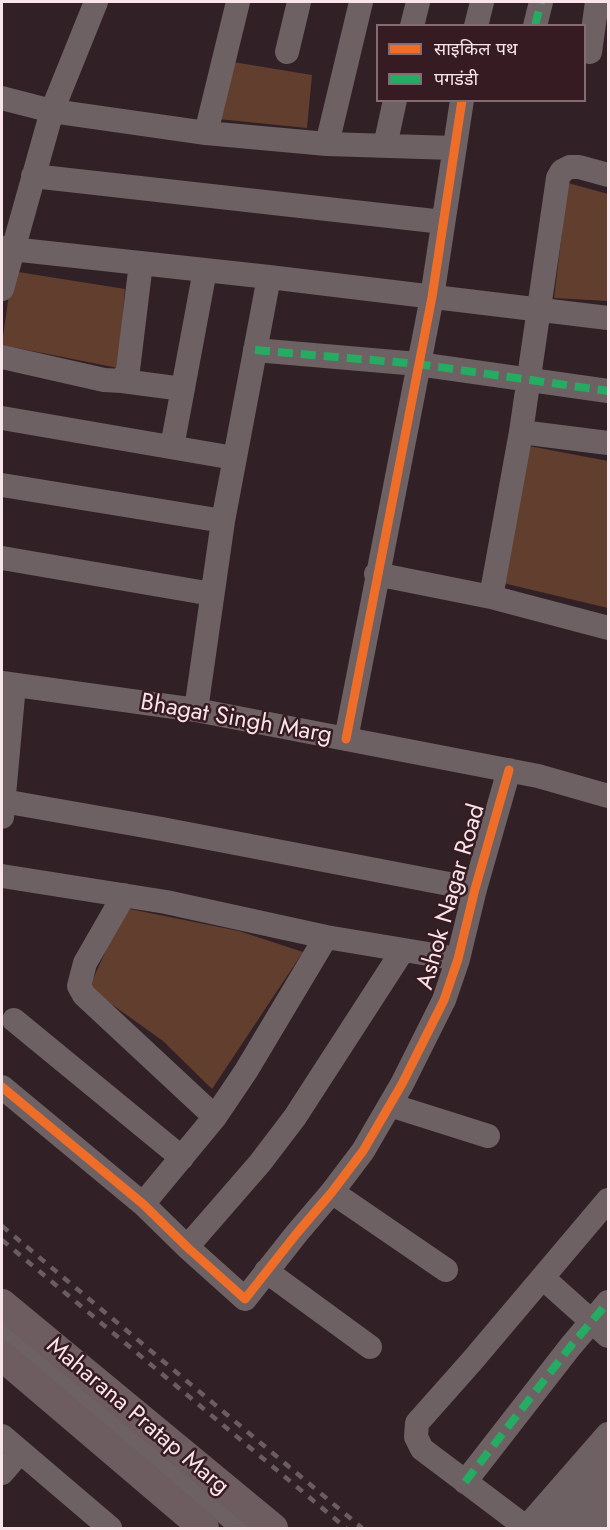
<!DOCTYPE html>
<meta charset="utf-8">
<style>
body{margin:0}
#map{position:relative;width:610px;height:1530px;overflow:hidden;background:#312126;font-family:Jost,"Noto Sans Devanagari",sans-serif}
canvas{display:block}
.frame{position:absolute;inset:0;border:3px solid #f9e5e9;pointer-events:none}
.legend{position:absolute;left:376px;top:24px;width:210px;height:78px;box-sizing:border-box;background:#371b22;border:2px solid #856c72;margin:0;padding:8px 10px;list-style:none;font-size:18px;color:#f9e5e9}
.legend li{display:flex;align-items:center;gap:12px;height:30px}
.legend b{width:30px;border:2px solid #856c72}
</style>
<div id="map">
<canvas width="610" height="1530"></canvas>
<div class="frame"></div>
<ul class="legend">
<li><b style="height:8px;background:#ee6e29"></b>साइकिल पथ</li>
<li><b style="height:8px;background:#26ab63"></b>पगडंडी</li>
</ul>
</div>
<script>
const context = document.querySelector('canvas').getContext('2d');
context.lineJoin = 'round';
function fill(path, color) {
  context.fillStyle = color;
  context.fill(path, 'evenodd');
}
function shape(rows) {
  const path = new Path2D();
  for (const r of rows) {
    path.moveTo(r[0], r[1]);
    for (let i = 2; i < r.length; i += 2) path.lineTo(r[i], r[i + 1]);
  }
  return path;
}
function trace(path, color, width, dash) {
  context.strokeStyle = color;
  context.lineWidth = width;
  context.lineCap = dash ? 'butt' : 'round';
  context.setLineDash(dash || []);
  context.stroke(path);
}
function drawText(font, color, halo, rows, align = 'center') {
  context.font = font + ' Jost,sans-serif';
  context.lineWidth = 5;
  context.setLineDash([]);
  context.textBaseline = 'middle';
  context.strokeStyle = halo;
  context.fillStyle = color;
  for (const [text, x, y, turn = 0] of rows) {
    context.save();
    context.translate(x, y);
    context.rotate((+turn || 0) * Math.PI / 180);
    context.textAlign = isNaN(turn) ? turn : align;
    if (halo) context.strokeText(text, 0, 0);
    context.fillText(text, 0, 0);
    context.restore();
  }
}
const green = shape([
 [233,62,312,75,307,128,218,119],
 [568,183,608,194,608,301,554,298],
 [12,271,125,289,118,368,2,345],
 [529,446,608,461,608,608,503,583],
 [125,908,239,931,303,952,212,1089,163,1041,89,988]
]);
const minor = shape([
 [412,26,418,2],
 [476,26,482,2],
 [535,26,541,2],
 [287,52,299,2],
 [590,52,597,2],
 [2,98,52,111,206,133,327,144,453,148],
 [206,133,238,2],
 [327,144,361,2],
 [385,146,395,100],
 [33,176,443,222],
 [2,248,269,277,608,318],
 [2,289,52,111,96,2],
 [255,350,418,364,608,391],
 [2,357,104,380,122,381,128,370,141,263],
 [122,381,183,389],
 [2,418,234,458],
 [521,432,608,443],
 [172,447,205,270],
 [2,485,223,521],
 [2,558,212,594],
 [376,574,491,597,608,628],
 [491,597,521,432,558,178,562,171,570,167,579,167,608,175],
 [2,683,196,710,538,776,608,796],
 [196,710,223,521,269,277],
 [346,739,432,297,462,100],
 [3,801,162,829,475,889],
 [2,817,14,685],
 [2,876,166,902,326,937,458,959],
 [124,895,85,963,79,986,84,995,215,1117],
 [14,1020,182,1158],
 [2,1087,143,1204,187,1247,245,1299,297,1233,332,1192,363,1151,402,1084,444,1000,458,959,475,889,509,770],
 [390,1105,488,1136],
 [332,1192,446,1270],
 [143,1204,215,1117,246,1071,326,937],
 [187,1247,260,1163,295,1117,403,950],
 [266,1271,370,1347],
 [543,1278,608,1336],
 [2,1330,244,1528],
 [2,1436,110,1528],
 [2,1473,20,1452],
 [465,1482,570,1347,608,1302],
 [526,1528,608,1434],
 [527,1528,422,1449,416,1437,417,1423,472,1361,608,1200],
 [551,1528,608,1463],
 [580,1528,608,1493],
 [604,1528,608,1523]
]);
const major = shape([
 [2,1304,273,1528],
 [2,1356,204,1528]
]);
const rail = shape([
 [2,1226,362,1528],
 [2,1240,346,1528]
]);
const quiet = shape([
 [535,26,541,2],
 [255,350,418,364,608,391],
 [465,1482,570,1347,608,1302]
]);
const cycleway = shape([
 [346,739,432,297,462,100],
 [2,1087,143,1204,187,1247,245,1299,297,1233,332,1192,363,1151,402,1084,444,1000,458,959,475,889,509,770]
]);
const streetNames = [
 ["Bhagat Singh Marg",236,720,10],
 ["Ashok Nagar Road",452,897,-74],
 ["Maharana Pratap Marg",137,1417,40]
];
fill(green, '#623e2e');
trace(minor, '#6d6163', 24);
trace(major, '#6e5d60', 30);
trace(rail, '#695d61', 4.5, [8, 8]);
trace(quiet, '#26ab63', 8, [15, 8]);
trace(cycleway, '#ee6e29', 9);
drawText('24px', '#f9e5e9', '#371b22', streetNames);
</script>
